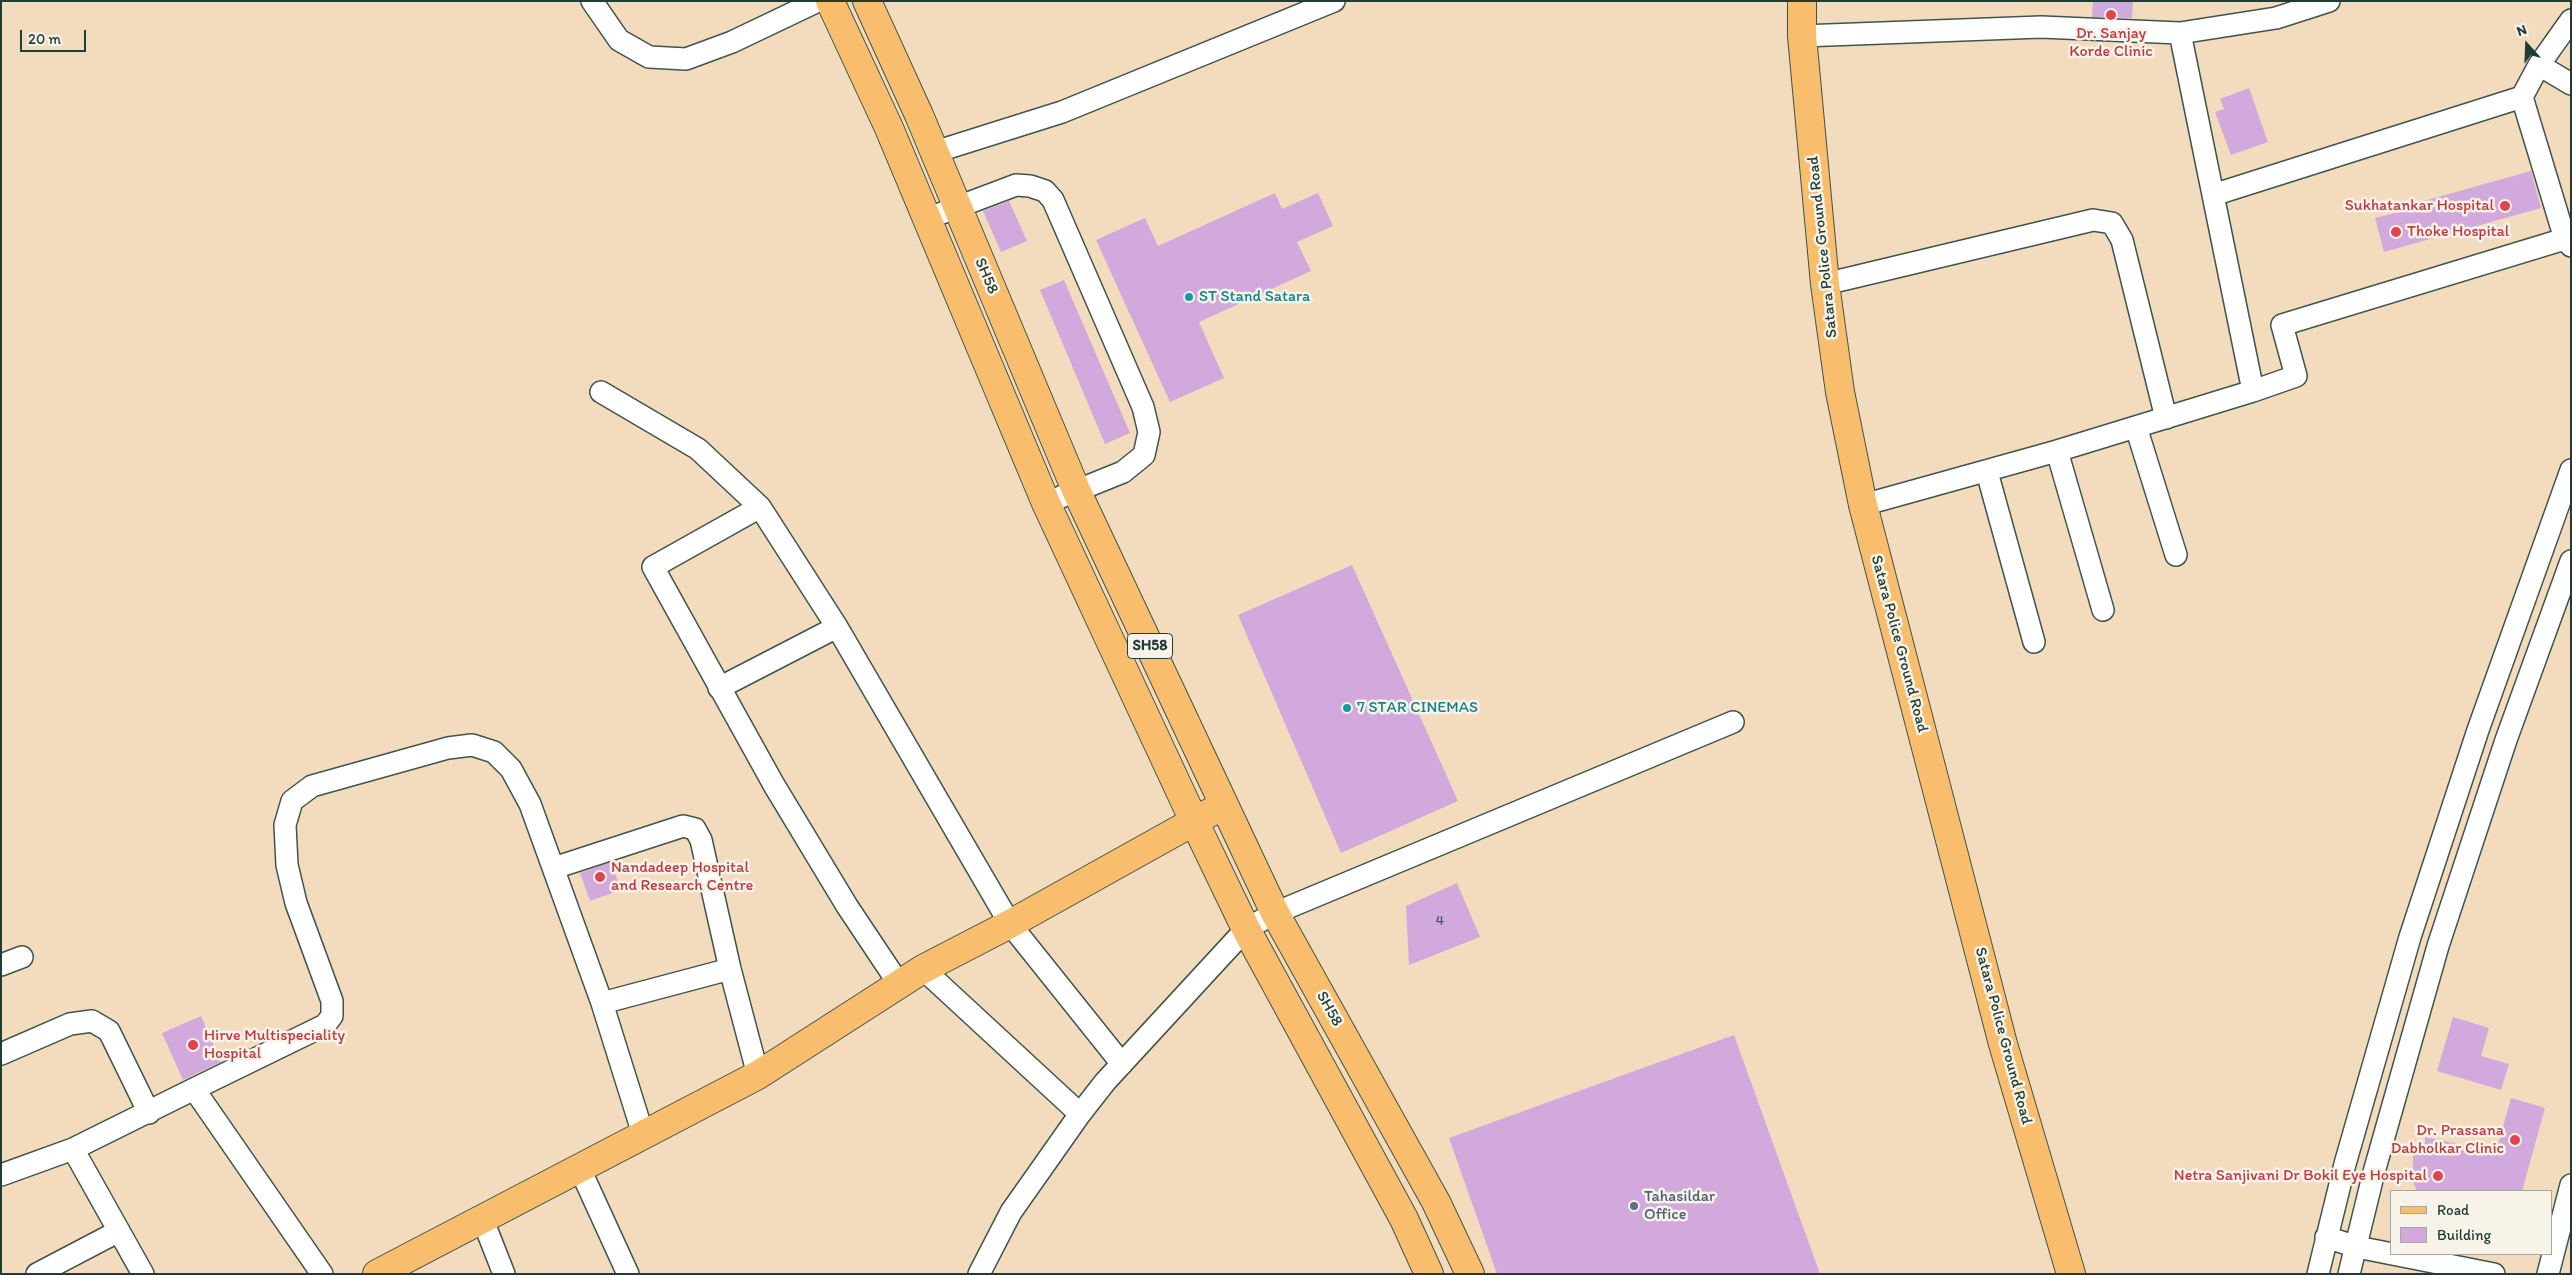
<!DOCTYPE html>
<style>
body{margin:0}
#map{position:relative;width:2572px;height:1275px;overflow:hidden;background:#f3dbbe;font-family:Itim,sans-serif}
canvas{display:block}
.frame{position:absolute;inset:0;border:2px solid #1f3d34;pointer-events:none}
.legend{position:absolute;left:2390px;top:1190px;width:162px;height:65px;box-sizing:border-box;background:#f7f3e8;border:1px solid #a1aaa0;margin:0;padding:6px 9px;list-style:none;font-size:15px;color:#1f3d34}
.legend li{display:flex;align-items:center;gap:10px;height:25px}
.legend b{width:25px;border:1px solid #a1aaa0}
.north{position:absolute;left:2502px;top:20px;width:50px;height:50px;-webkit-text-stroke:4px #f7f3e8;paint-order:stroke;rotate:340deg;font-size:14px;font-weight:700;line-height:20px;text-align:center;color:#1f3d34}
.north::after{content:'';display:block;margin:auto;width:18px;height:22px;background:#1f3d34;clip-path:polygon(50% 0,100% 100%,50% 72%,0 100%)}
.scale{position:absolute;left:20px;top:30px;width:66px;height:22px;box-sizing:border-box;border:2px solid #1f3d34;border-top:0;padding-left:6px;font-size:15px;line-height:18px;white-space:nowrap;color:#1f3d34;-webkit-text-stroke:4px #f7f3e8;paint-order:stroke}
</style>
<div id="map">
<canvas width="2572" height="1275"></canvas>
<div class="frame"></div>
<ul class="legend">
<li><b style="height:6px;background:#f9be6d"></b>Road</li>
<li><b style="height:14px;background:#d2a9dc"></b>Building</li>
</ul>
<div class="north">N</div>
<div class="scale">20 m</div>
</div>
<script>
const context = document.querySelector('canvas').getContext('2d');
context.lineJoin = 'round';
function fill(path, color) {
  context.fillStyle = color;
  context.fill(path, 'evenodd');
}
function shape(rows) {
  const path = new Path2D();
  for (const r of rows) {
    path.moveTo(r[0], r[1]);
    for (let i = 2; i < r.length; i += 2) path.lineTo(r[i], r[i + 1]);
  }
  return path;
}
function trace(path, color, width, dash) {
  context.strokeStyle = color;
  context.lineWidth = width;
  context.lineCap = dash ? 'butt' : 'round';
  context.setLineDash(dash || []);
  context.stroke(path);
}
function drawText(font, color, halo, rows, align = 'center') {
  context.font = font + ' Itim,sans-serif';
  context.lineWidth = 5;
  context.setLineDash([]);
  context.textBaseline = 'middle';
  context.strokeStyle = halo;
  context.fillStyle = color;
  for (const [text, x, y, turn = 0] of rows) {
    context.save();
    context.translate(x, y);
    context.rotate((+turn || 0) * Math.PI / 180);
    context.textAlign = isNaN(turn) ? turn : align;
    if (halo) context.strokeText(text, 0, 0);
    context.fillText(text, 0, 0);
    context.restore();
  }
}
const building = shape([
 [2093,1,2133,1,2132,18,2092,17],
 [2249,88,2268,142,2231,155,2215,112,2224,109,2220,99],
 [2531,171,2541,208,2384,252,2375,218,2414,208,2413,204],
 [1275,193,1282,209,1318,193,1333,226,1297,242,1311,271,1199,322,1224,378,1170,402,1096,240,1145,218,1158,246],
 [1009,201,1027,241,1001,252,983,211],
 [1064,280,1130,433,1105,444,1040,290],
 [1352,565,1458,801,1341,853,1238,615],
 [611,862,621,890,590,901,580,873],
 [1457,883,1480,937,1409,965,1406,906],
 [201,1016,221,1062,183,1080,162,1033],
 [2453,1017,2489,1028,2481,1056,2509,1064,2501,1090,2437,1071],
 [1734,1035,1820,1274,1497,1274,1449,1138],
 [2511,1098,2545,1108,2522,1191,2417,1191,2408,1171,2413,1169,2413,1147,2425,1148,2425,1137,2496,1152]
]);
const minor = shape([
 [592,1,619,40,649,57,686,59,732,42,818,1],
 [2180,33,2253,391],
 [1802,36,2041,27,2180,33,2276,18,2329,1],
 [2539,65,2571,84],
 [2522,97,2565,239,2571,246],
 [935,152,1062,112,1334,1],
 [2213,195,2522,97,2539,65,2571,20],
 [926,219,1016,185,1030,186,1045,191,1053,200,1143,407,1149,432,1144,455,1123,472,1046,503],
 [1825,284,2093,220,2112,223,2122,240,2166,418],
 [601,392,698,449,760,507,837,627,1010,924,1122,1064],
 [2136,427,2176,555],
 [2057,451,2103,610],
 [1987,472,2034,642],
 [1863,505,2057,451,2253,391,2296,376,2282,325,2571,237],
 [760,507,653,567,774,785,847,906,899,984],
 [719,688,837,627],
 [554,868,683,826,695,829,701,840,730,969,758,1075],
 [1,965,22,957],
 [923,969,1080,1114],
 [602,1003,730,969],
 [1,1054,70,1024,92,1021,109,1031,149,1113],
 [194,1089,325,1025,332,1016,332,1001,296,903,287,865,285,825,292,801,312,786,448,748,472,745,494,752,511,769,530,804,602,1003,643,1134],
 [73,1149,194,1089,322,1274],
 [580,1169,628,1274],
 [1,1175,73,1149,143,1274],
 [482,1218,504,1274],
 [2326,1237,2357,1247,2494,1274],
 [37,1274,119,1231],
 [979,1274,1011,1212,1080,1114,1105,1082,1246,929,1275,913,1733,722],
 [2318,1274,2345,1164,2410,937,2478,730,2571,470],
 [2349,1274,2374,1172,2438,946,2506,740,2571,561],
 [2548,1274,2571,1185]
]);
const major = shape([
 [830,1,889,128,1046,503,1194,821,1246,929,1404,1219,1429,1274],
 [867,1,919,115,1076,490,1275,913,1436,1202,1470,1274],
 [1802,1,1802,36,1825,284,1840,392,1863,505,2003,1044,2071,1274],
 [377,1274,758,1075,923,969,1010,924,1211,812]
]);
const markers = [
 [2111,15,6,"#e0444e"],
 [2505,206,6,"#e0444e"],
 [2396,232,6,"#e0444e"],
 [1189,297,5,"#0f9aa8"],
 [1347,708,5,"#0f9aa8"],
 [600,877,6,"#e0444e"],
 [193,1045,6,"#e0444e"],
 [2515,1140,6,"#e0444e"],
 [2438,1176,6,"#e0444e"],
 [1634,1206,5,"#5c6f8a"]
];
const numberNames = [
 ["4",1440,921]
];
const shields = [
 [1150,646,45]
];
const shieldNames = [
 ["SH58",1150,646]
];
const healthNames = [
 ["Dr. Sanjay",2111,34,"center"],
 ["Korde Clinic",2111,52,"center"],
 ["Sukhatankar Hospital",2494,206],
 ["Thoke Hospital",2407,232,"left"],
 ["Nandadeep Hospital",611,868,"left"],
 ["and Research Centre",611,886,"left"],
 ["Hirve Multispeciality",204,1036,"left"],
 ["Hospital",204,1054,"left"],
 ["Dr. Prassana",2504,1131],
 ["Dabholkar Clinic",2504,1149],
 ["Netra Sanjivani Dr Bokil Eye Hospital",2427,1176]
];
const streetNames = [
 ["Satara Police Ground Road",1823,247,-96],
 ["SH58",986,276,67],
 ["Satara Police Ground Road",1899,644,75],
 ["SH58",1329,1009,61],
 ["Satara Police Ground Road",2003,1036,75]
];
const cultureNames = [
 ["ST Stand Satara",1199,297],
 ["7 STAR CINEMAS",1357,708]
];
const serviceNames = [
 ["Tahasildar",1644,1197],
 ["Office",1644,1215]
];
fill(building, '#d2a9dc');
trace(minor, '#3f5549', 24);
trace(major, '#3f5549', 30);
trace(minor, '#fff', 21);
trace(major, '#f9be6d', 28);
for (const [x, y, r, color] of markers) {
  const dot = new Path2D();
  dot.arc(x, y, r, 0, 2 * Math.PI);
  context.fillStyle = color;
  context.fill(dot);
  trace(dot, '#f7f3e8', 2);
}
drawText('14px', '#4c585e', null, numberNames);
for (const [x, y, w] of shields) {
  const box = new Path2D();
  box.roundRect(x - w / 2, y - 12.5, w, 25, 4);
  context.fillStyle = '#f7f3e8';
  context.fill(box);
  trace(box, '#1f3d34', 1);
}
drawText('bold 15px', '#1f3d34', null, shieldNames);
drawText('16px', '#be3a42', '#f7f3e8', healthNames, 'right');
drawText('16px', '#1f3d34', '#f7f3e8', streetNames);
drawText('16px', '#0d838f', '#f7f3e8', cultureNames, 'left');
drawText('16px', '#4e5e75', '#f7f3e8', serviceNames, 'left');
</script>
